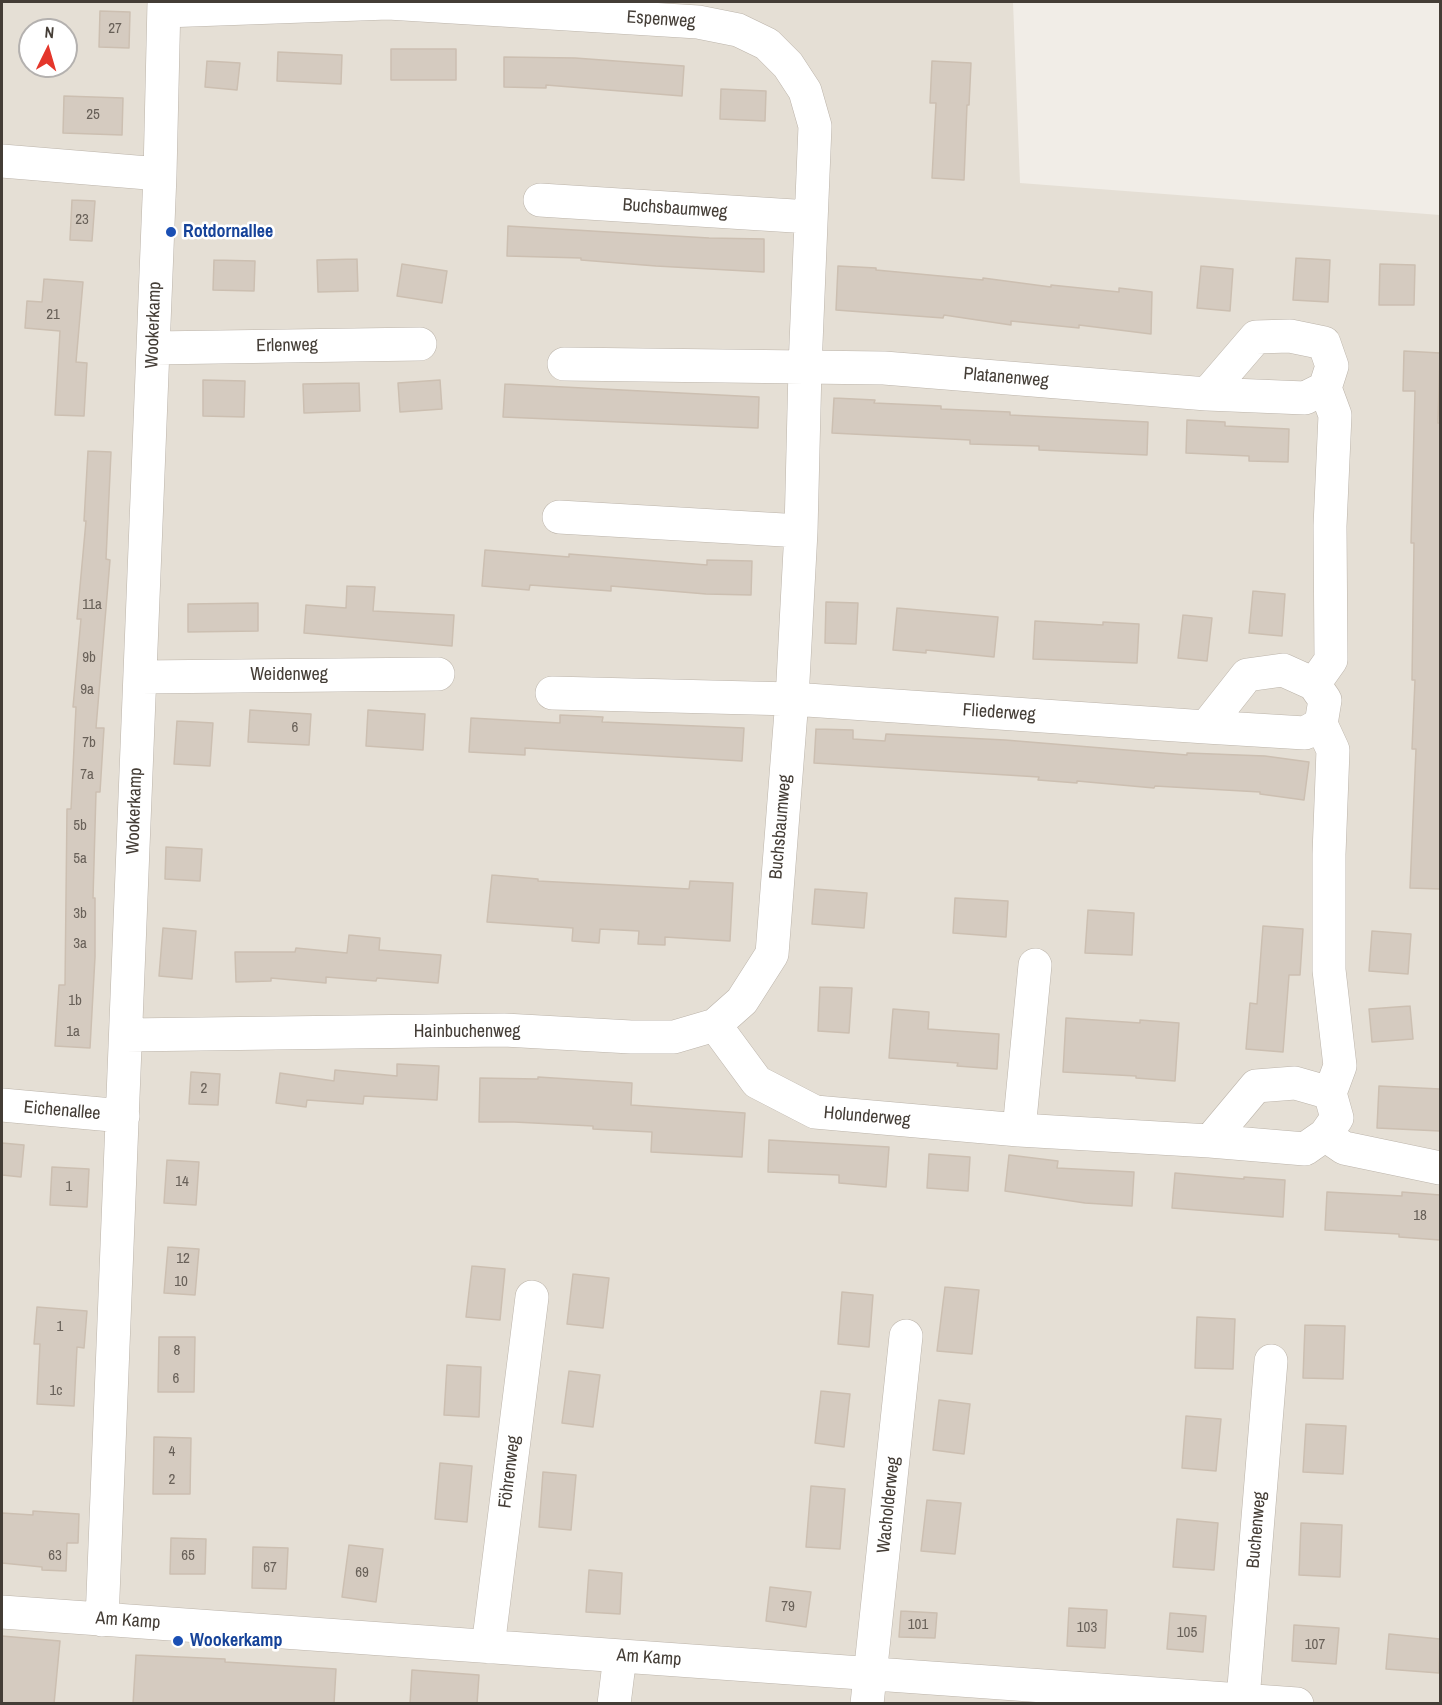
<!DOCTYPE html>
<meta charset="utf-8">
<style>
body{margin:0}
#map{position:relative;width:1442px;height:1705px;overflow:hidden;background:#f1ede7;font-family:"Archivo Narrow",sans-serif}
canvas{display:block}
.frame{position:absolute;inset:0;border:3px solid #443d36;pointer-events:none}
.north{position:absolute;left:18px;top:18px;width:60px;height:60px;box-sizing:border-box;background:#fff;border:2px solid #b4b1af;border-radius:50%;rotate:5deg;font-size:16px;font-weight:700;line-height:24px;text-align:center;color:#443d36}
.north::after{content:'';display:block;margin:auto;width:21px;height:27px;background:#e4362b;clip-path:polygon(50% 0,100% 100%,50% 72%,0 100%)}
</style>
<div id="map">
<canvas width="1442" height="1705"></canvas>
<div class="frame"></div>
<div class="north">N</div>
</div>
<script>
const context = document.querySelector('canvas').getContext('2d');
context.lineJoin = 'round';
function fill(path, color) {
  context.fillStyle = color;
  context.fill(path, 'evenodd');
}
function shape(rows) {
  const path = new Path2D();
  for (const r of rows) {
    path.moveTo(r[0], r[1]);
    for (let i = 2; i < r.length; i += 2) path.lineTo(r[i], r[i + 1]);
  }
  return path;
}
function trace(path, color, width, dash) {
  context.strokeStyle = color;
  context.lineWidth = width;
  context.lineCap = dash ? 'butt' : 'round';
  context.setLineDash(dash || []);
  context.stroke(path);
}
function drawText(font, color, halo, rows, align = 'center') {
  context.font = font + ' "Archivo Narrow",sans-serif';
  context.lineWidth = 5;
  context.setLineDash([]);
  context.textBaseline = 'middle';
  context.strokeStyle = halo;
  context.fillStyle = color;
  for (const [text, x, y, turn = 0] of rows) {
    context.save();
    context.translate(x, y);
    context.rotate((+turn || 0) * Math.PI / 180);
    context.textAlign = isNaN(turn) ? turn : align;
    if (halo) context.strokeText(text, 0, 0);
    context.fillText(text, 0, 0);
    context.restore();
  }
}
const residential = shape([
 [2,2,1013,2,1020,183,1440,215,1440,1703,2,1704],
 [30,30,66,30,66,66,30,66]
]);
const building = shape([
 [100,11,130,12,129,48,99,47,100,11],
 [391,49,456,49,456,80,391,80,391,49],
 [278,52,342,55,341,84,277,81,278,52],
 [504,57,575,58,684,66,682,96,546,85,546,88,504,87,504,57],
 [207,61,240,63,237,90,205,87,207,61],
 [932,61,971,63,969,105,967,105,964,180,932,178,936,103,930,103,932,61],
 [721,89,766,91,765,121,720,119,721,89],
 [64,96,123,98,122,135,63,133,64,96],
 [72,200,95,201,92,241,70,240,72,200],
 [508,226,709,238,764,239,764,272,656,266,581,260,581,258,507,256,508,226],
 [1296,258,1330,260,1328,302,1293,300,1296,258],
 [357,259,358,291,318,292,317,260,357,259],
 [214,260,255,261,254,291,213,290,214,260],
 [402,264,447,271,442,303,397,296,402,264],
 [1380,264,1415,265,1414,305,1379,305,1380,264],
 [838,266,876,268,876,270,983,280,983,278,1051,287,1051,285,1119,292,1119,288,1152,292,1151,334,1079,325,1079,328,1011,321,1011,325,944,315,943,318,836,310,838,266],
 [1201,266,1233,269,1230,311,1197,308,1201,266],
 [44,279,83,282,76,362,87,363,84,416,55,415,60,331,25,328,27,301,42,302,44,279],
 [1404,351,1440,353,1438,423,1440,423,1440,889,1410,888,1416,749,1412,749,1415,680,1412,680,1414,543,1411,543,1415,391,1403,391,1404,351],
 [203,380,245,381,244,417,203,416,203,380],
 [440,380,442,409,400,412,398,383,440,380],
 [359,383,360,411,304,413,303,384,359,383],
 [505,384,759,397,758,428,503,417,505,384],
 [834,398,875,400,874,403,941,406,941,409,1010,412,1010,415,1148,422,1147,455,1039,450,1039,446,970,444,970,440,832,433,834,398],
 [1187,420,1225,422,1225,426,1289,429,1288,462,1249,461,1249,456,1186,453,1187,420],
 [88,451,111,452,106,559,110,560,96,728,104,728,100,792,96,792,93,898,95,898,95,957,90,1048,55,1046,59,985,65,985,67,809,71,809,76,707,73,707,81,619,77,619,86,521,84,521,88,451],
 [485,550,569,557,569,554,707,565,707,560,752,561,751,595,706,594,611,586,611,591,530,585,529,590,482,586,485,550],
 [347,586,375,587,373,611,454,615,452,646,304,633,306,605,346,608,347,586],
 [1253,591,1285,594,1282,636,1249,633,1253,591],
 [826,602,858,603,856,644,825,643,826,602],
 [258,603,258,631,188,632,188,604,258,603],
 [897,608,998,617,994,657,926,650,926,653,893,650,897,608],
 [1183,615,1212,618,1207,661,1178,658,1183,615],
 [1035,621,1103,625,1103,622,1139,624,1137,663,1033,659,1035,621],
 [250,710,311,714,309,745,248,742,250,710],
 [368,710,425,714,423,750,366,746,368,710],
 [560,715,603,717,602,722,744,728,742,761,525,748,525,755,469,752,471,718,560,723,560,715],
 [177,721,213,723,210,766,174,764,177,721],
 [816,729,853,730,853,739,885,741,886,734,1005,740,1187,755,1187,753,1265,756,1309,762,1304,800,1260,794,1260,792,1155,786,1154,788,1077,781,1077,783,1038,780,1039,777,814,763,816,729],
 [166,847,202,849,200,881,165,879,166,847],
 [492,875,538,879,538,881,689,889,690,881,733,883,730,941,665,937,665,945,638,944,639,931,600,929,599,943,572,941,573,928,487,922,492,875],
 [815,889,867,893,864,928,812,924,815,889],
 [955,898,1008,901,1006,937,953,933,955,898],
 [1088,910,1134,913,1132,955,1085,953,1088,910],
 [1263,926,1303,929,1300,975,1289,975,1283,1052,1246,1049,1250,1003,1257,1004,1263,926],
 [163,928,196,931,192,979,159,976,163,928],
 [1372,931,1411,934,1408,974,1369,971,1372,931],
 [349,935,380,938,379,950,441,955,438,983,377,978,376,981,326,977,326,983,271,978,271,981,236,982,235,952,295,952,296,948,347,953,349,935],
 [820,987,852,988,849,1033,818,1031,820,987],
 [1410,1006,1413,1039,1372,1042,1369,1009,1410,1006],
 [893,1009,929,1012,928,1029,999,1034,997,1069,957,1066,958,1063,889,1058,893,1009],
 [1066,1018,1140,1023,1140,1020,1179,1023,1175,1081,1136,1078,1136,1076,1063,1072,1066,1018],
 [397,1064,439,1066,437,1100,364,1096,363,1104,307,1100,306,1107,276,1103,280,1073,334,1081,335,1070,397,1076,397,1064],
 [191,1072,220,1074,218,1105,189,1104,191,1072],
 [538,1077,632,1083,631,1105,745,1113,742,1157,651,1152,652,1132,593,1129,593,1126,514,1122,479,1122,480,1078,538,1079,538,1077],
 [1379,1086,1440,1089,1440,1131,1377,1128,1379,1086],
 [769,1140,889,1147,886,1187,839,1183,839,1175,768,1172,769,1140],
 [2,1143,24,1145,21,1177,2,1175,2,1143],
 [929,1154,970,1157,968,1191,927,1188,929,1154],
 [1009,1155,1058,1161,1057,1168,1134,1172,1132,1206,1085,1203,1005,1191,1009,1155],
 [167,1160,199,1162,196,1205,164,1203,167,1160],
 [52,1167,89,1169,87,1207,50,1205,52,1167],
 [1175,1173,1244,1179,1244,1177,1285,1180,1283,1217,1172,1208,1175,1173],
 [1327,1192,1402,1196,1402,1192,1440,1195,1440,1240,1399,1237,1399,1234,1325,1230,1327,1192],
 [168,1247,199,1249,195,1295,164,1293,168,1247],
 [472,1266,505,1269,500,1320,466,1317,472,1266],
 [573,1274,609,1278,603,1328,567,1324,573,1274],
 [945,1287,979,1290,972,1354,937,1351,945,1287],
 [842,1292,873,1295,869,1347,838,1344,842,1292],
 [37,1307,87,1311,84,1348,77,1347,74,1406,37,1404,40,1344,34,1344,37,1307],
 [1197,1317,1235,1319,1233,1369,1195,1368,1197,1317],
 [1305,1325,1345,1326,1343,1379,1303,1378,1305,1325],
 [159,1337,195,1337,194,1392,158,1392,159,1337],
 [447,1365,481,1367,479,1417,444,1415,447,1365],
 [569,1371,600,1375,593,1427,562,1423,569,1371],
 [821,1391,850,1394,844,1447,815,1443,821,1391],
 [939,1400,970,1404,964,1454,933,1450,939,1400],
 [1186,1416,1221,1419,1216,1471,1182,1468,1186,1416],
 [1306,1424,1346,1426,1343,1474,1303,1472,1306,1424],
 [154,1437,191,1438,190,1494,153,1494,154,1437],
 [440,1463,472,1466,467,1522,435,1519,440,1463],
 [543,1472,576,1475,571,1530,539,1527,543,1472],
 [811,1486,845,1489,840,1549,806,1547,811,1486],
 [927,1500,961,1503,955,1554,921,1551,927,1500],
 [33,1511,79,1514,78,1543,67,1543,66,1571,42,1570,42,1567,2,1563,2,1513,33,1515,33,1511],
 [1177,1519,1218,1523,1214,1570,1173,1567,1177,1519],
 [1301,1523,1342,1525,1340,1577,1299,1575,1301,1523],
 [171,1538,206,1539,205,1574,170,1574,171,1538],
 [349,1545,383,1549,376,1602,342,1597,349,1545],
 [253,1547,288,1548,286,1589,252,1588,253,1547],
 [589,1570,622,1573,620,1614,586,1612,589,1570],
 [770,1587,811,1592,806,1627,766,1621,770,1587],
 [1069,1608,1107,1610,1105,1648,1067,1646,1069,1608],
 [901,1611,937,1613,935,1638,899,1637,901,1611],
 [1170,1613,1206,1616,1203,1652,1167,1649,1170,1613],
 [1294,1625,1339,1628,1336,1664,1292,1661,1294,1625],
 [1389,1634,1440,1639,1439,1673,1386,1669,1389,1634],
 [2,1636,60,1641,54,1704,2,1704,2,1636],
 [136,1655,225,1659,225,1662,336,1669,334,1704,133,1704,136,1655],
 [412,1670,479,1675,477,1704,410,1704,412,1670]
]);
const minor = shape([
 [2,161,160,174],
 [540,200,810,217],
 [153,348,420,344],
 [564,364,884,368,1207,394,1305,398,1325,388,1332,366,1324,343,1290,336,1256,337,1207,394],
 [559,517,801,531],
 [141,677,438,674],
 [1314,684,1331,660,1330,526,1335,415,1325,388],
 [552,693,792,699,1206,727,1305,733,1321,724,1325,700,1314,684,1283,670,1247,675,1206,727],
 [1321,724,1333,750,1329,854,1329,970,1340,1066,1330,1093],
 [715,1025,757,1082,815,1112,1019,1130,1210,1141,1305,1149,1325,1135,1337,1118,1330,1093,1295,1083,1256,1086,1210,1141],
 [126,1035,504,1030,631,1037,674,1037,715,1025,742,1001,772,954,792,699,801,531,805,368,815,126,805,91,788,65,767,44,738,30,698,22,388,3,164,11],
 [2,1105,123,1116],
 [1019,1130,1035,965],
 [1325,1135,1344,1148,1440,1168],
 [2,1612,1297,1704],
 [102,1620,160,174,164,2],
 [488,1647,532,1297],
 [1243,1699,1271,1361],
 [614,1704,620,1656],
 [867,1704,906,1336]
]);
const markers = [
 [171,232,6,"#1a4fb4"],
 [178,1641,6,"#1a4fb4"]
];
const numberNames = [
 ["27",115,29],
 ["25",93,115],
 ["23",82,220],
 ["21",53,315],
 ["11a",92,605],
 ["9b",89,658],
 ["9a",87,690],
 ["6",295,728],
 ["7b",89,743],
 ["7a",87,775],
 ["5b",80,826],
 ["5a",80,859],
 ["3b",80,914],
 ["3a",80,944],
 ["1b",75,1001],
 ["1a",73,1032],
 ["2",204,1089],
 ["14",182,1182],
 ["1",69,1187],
 ["18",1420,1216],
 ["12",183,1259],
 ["10",181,1282],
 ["1",60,1327],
 ["8",177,1351],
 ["6",176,1379],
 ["1c",56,1391],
 ["4",172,1452],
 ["2",172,1480],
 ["63",55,1556],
 ["65",188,1556],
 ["67",270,1568],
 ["69",362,1573],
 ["79",788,1607],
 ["101",918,1625],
 ["103",1087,1628],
 ["105",1187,1633],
 ["107",1315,1645]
];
const streetNames = [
 ["Espenweg",661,20,4],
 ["Buchsbaumweg",675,209,4],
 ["Wookerkamp",154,325,-88],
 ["Erlenweg",287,346,-1],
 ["Platanenweg",1006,378,5],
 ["Weidenweg",289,675],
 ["Fliederweg",999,713,4],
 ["Wookerkamp",135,811,-88],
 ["Buchsbaumweg",781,827,-85],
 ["Hainbuchenweg",467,1032],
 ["Eichenallee",62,1111,5],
 ["Holunderweg",867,1117,5],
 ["Föhrenweg",510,1472,-83],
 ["Wacholderweg",889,1505,-84],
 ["Buchenweg",1257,1530,-85],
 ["Am Kamp",128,1621,4],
 ["Am Kamp",649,1658,4]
];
const transitNames = [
 ["Rotdornallee",183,232],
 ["Wookerkamp",190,1641]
];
fill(residential, '#e5dfd5');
fill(building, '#d5cbc0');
trace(building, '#ccbfb1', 1.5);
trace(minor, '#bcb4aa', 34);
trace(minor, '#fff', 33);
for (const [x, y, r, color] of markers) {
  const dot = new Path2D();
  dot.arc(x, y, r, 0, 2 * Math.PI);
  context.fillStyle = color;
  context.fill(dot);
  trace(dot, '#fff', 2);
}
drawText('15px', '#686058', null, numberNames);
drawText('18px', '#443d36', '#fff', streetNames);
drawText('bold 18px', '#164399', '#fff', transitNames, 'left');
</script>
